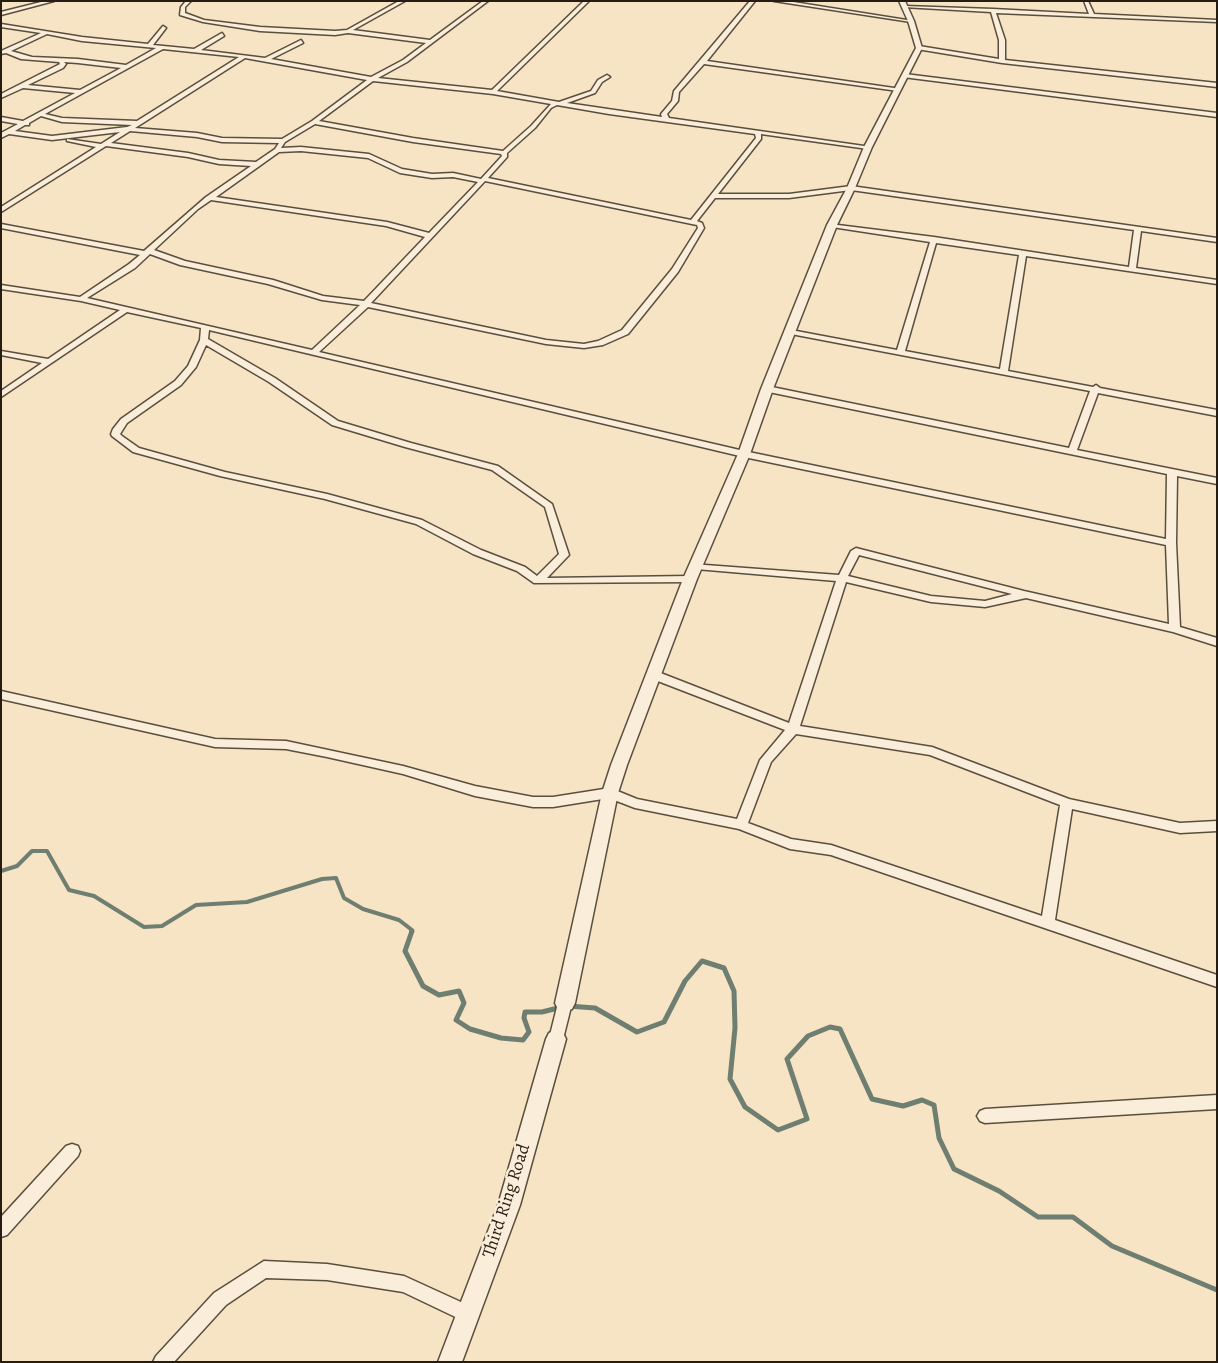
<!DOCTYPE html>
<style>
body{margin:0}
#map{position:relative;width:1218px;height:1363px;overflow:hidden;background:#f7e4c4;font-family:Alegreya,serif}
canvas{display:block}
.frame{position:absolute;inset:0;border:2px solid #261c12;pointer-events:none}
</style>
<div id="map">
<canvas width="1218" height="1363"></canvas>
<div class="frame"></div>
</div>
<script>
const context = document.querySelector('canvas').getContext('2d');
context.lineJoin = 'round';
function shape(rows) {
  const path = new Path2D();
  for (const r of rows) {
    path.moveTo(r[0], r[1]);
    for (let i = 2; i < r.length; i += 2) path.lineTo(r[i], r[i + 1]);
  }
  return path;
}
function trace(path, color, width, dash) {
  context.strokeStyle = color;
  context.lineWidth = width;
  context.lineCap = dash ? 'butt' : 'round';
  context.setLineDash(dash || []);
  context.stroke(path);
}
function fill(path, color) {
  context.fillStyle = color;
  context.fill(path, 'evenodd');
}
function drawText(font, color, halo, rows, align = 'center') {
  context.font = font + ' Alegreya,serif';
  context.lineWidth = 5;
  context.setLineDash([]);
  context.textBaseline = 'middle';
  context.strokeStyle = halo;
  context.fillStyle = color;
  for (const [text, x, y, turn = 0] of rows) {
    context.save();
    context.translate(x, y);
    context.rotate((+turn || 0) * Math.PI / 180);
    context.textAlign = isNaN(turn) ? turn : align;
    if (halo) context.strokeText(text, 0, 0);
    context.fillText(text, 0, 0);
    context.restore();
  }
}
const streamFar1 = shape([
 [1,871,17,866,32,851,47,851,69,890,94,896,144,927,162,926,196,905,247,902,322,879,336,878,344,898,363,909,399,920,412,930,411,932]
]);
const stream = shape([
 [412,931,405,951,423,986,439,995,459,991,464,1003,456,1020,470,1029,501,1038,523,1040,529,1032,524,1018,525,1012,542,1012,562,1007],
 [568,1006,595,1008,637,1032,664,1022,685,981,702,961,724,968,734,991,735,1028,730,1079,745,1107,778,1130,807,1119,787,1059,808,1036,830,1027,840,1029,872,1099,903,1106,922,1100,934,1105,939,1138,954,1169,999,1191,1038,1217,1073,1217,1112,1246,1217,1290]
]);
const minor = shape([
 [45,1,54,1,1,15,1,12,45,1],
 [186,1,191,1,185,7,185,13,204,20,260,27,335,31,347,30,399,1,405,1,353,30,430,40,483,1,488,1,407,62,378,78,492,90,584,1,589,1,497,91,559,102,591,91,598,80,607,75,610,77,602,82,595,93,567,103,662,117,661,114,672,101,674,91,750,1,755,1,707,61,901,89,898,91,704,64,679,92,678,101,667,114,669,118,871,147,868,149,761,134,761,139,718,194,789,194,851,186,1217,238,1217,242,1141,231,1136,268,1217,280,1217,284,1026,256,1008,371,1093,387,1096,385,1100,388,1217,410,1217,416,1098,393,1077,450,1217,478,1217,484,1177,476,1176,543,1180,627,1217,638,1217,646,1173,632,1026,598,985,607,931,602,846,582,800,726,932,747,1069,799,1180,823,1217,821,1217,831,1180,833,1072,809,1055,920,1217,975,1217,987,831,855,790,849,739,829,635,808,609,798,553,807,533,807,475,796,403,774,327,757,286,749,215,747,1,699,1,691,215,739,286,741,403,766,475,786,533,797,553,797,610,788,637,799,737,819,760,760,785,730,650,678,648,675,650,672,658,672,789,723,836,581,696,569,691,566,692,564,839,575,851,551,856,548,1024,591,1169,624,1166,545,744,457,209,330,208,339,275,378,338,421,411,443,498,466,552,504,569,555,547,578,690,576,695,579,690,582,534,583,517,571,473,554,416,524,325,499,220,476,133,452,112,436,111,434,113,429,121,419,175,381,188,366,200,340,201,328,127,312,1,397,1,391,42,363,1,355,1,351,48,359,120,310,81,301,1,289,1,285,80,297,129,264,140,255,1,228,1,224,144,251,206,197,251,166,219,164,188,157,106,146,1,212,1,207,96,147,67,141,67,139,101,144,120,132,52,140,9,134,1,138,1,133,18,124,1,121,1,117,23,121,75,93,23,88,1,98,1,94,60,64,59,62,21,59,6,53,1,54,1,51,41,33,1,27,1,24,82,37,148,44,163,26,166,28,153,45,194,49,222,33,224,36,201,50,265,58,301,40,303,43,271,59,371,77,403,60,426,43,348,33,335,35,260,31,203,22,180,15,181,7,186,1],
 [47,34,82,41,156,48,126,65,78,59,32,57,11,51,47,34],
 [163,49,239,57,137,121,62,118,45,114,163,49],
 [245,58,367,80,312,121,282,139,222,138,197,133,135,128,245,58],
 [64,62,78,63,121,68,80,90,28,85,63,68,66,64,64,62],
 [373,81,493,94,551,104,531,126,503,151,413,138,319,121,373,81],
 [557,105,609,114,755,134,756,138,691,220,488,178,507,157,507,153,535,128,551,108,557,105],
 [41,116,62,122,132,125,127,127,52,136,15,131,25,125,29,125,29,123,41,116],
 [315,124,413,142,501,154,502,156,481,179,453,173,432,174,402,169,369,154,301,147,281,148,285,142,315,124],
 [130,131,197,137,222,142,279,143,275,149,256,162,219,160,188,153,111,143,130,131],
 [301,151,368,158,400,173,432,178,453,177,478,182,429,233,387,222,216,197,279,152,301,151],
 [485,181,692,224,697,225,698,228,672,269,622,330,598,341,584,344,546,340,371,303,485,181],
 [851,190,1134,230,1129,267,934,237,830,224,829,225,832,227,930,242,897,350,791,330,787,332,791,334,1090,391,1069,448,767,386,764,387,764,391,1167,474,1166,539,744,451,319,352,368,307,546,344,584,348,603,345,628,334,678,272,704,228,702,223,697,221,715,198,789,198,851,190],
 [211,200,386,226,425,237,364,301,323,296,273,280,185,261,154,250,198,209,211,200],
 [936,243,1019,255,1000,369,905,351,936,243],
 [150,254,180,265,268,284,322,300,360,305,312,350,87,298,135,268,150,254],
 [206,345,269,382,332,425,405,447,492,470,545,507,559,554,537,576,525,567,481,550,422,520,327,494,225,472,139,448,122,436,120,434,127,423,181,385,196,367,206,345],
 [859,555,1012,594,985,601,931,596,848,576,859,555],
 [796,734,930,755,1060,805,1042,916,831,845,791,839,748,823,771,762,796,734],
 [774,1,787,1,913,21,911,22,774,1],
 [1084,1,1088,1,1094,14,1217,20,1217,22,996,13,1005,40,1005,60,1217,83,1217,87,1002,63,917,49,919,46,999,59,999,40,991,12,903,7,905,6,993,9,1089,14,1084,1],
 [905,74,1217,113,1217,117,903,77,905,74],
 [565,997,570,999,572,1003,563,1039,561,1044,556,1046,551,1044,549,1039,558,1003,560,999,565,997],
 [1217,1095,1217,1109,985,1123,980,1121,977,1116,980,1111,985,1109,1217,1095],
 [72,1144,78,1146,80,1151,78,1156,7,1235,1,1237,1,1217,66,1146,72,1144],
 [264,1261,327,1264,404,1276,474,1308,477,1314,474,1320,468,1323,403,1292,327,1280,266,1278,226,1305,174,1362,153,1362,156,1356,214,1293,264,1261]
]);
const tertiary = shape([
 [899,1,905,1,914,21,922,48,872,147,855,188,837,225,773,389,750,454,697,579,627,765,618,793,575,1003,572,1009,565,1011,558,1009,555,1003,602,793,611,765,683,579,738,454,761,389,827,225,847,188,864,147,916,48,908,21,899,1],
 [556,1030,563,1033,566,1039,520,1205,462,1362,438,1362,498,1205,546,1039,549,1033,556,1030]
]);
const nearStreetnames = [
 ["Third Ring Road",507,1201,-72]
];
trace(streamFar1, '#6e7e71', 4);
trace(stream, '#6e7e71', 5);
trace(minor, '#5a4e3e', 3);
trace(tertiary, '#5a4e3e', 3);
fill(minor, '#faedd9');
fill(tertiary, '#faedd9');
drawText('18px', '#261c12', '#faedd9', nearStreetnames);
</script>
